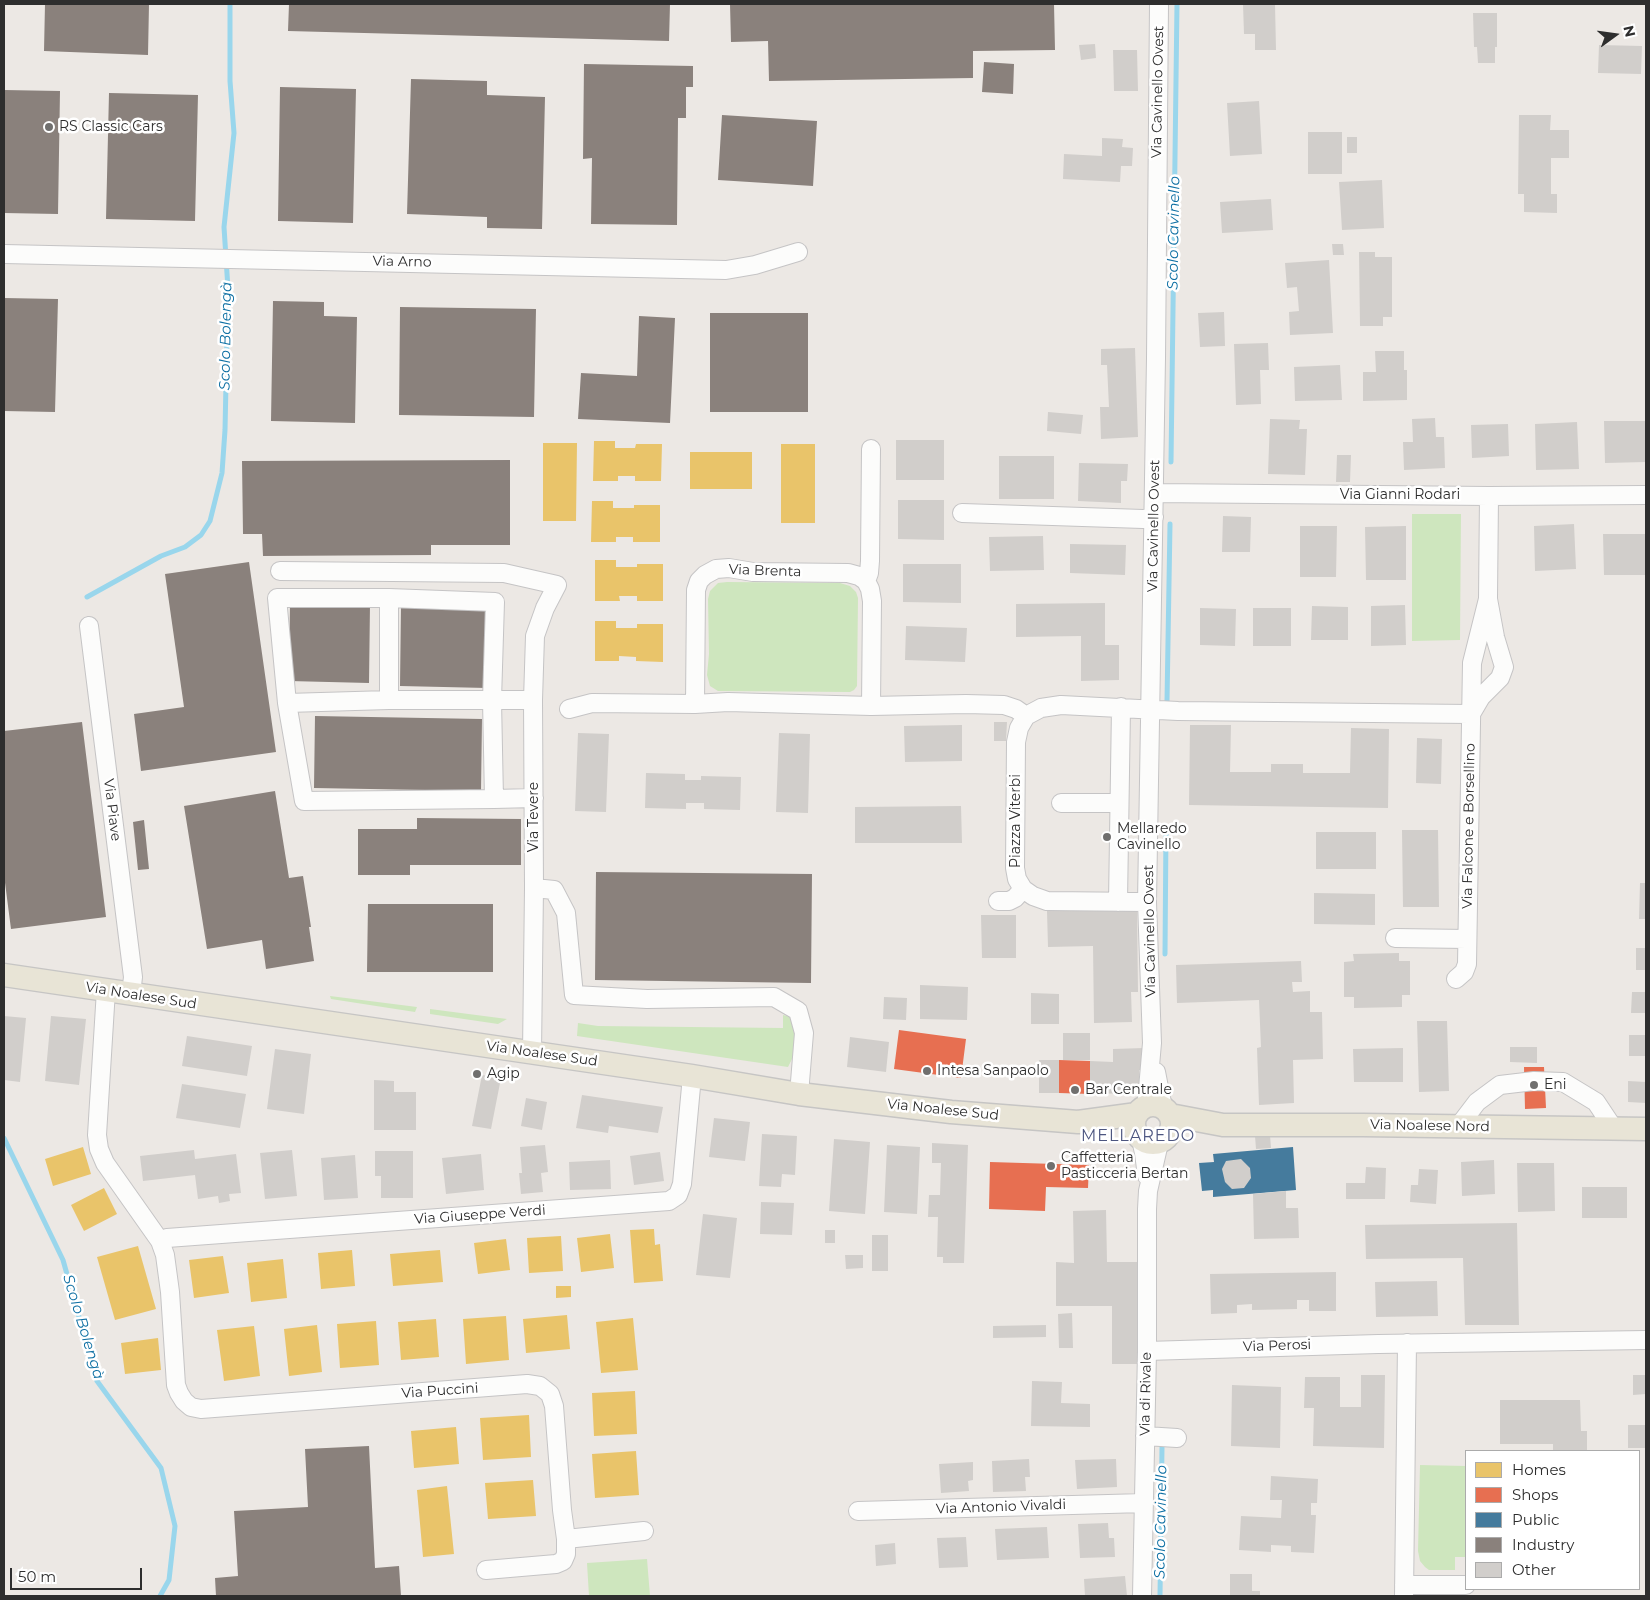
<!DOCTYPE html>
<meta charset="utf-8">
<style>
body{margin:0}
#map{position:relative;width:1650px;height:1600px;overflow:hidden;background:#ece8e4;font-family:Montserrat,sans-serif}
canvas{display:block}
.frame{position:absolute;inset:0;border:5px solid #2e2e2e;pointer-events:none}
.legend{position:absolute;left:1465px;top:1450px;width:175px;height:140px;box-sizing:border-box;background:#fff;border:1px solid #ababab;margin:0;padding:6px 9px;list-style:none;font-size:15px;color:#2e2e2e}
.legend li{display:flex;align-items:center;gap:10px;height:25px}
.legend b{width:25px;border:1px solid #ababab}
.north{position:absolute;left:1590px;top:10px;width:50px;height:50px;-webkit-text-stroke:4px #fff;paint-order:stroke;rotate:76deg;font-size:14px;font-weight:700;line-height:20px;text-align:center;color:#2e2e2e}
.north::after{content:'';display:block;margin:auto;width:18px;height:22px;background:#2e2e2e;clip-path:polygon(50% 0,100% 100%,50% 72%,0 100%)}
.scale{position:absolute;left:10px;top:1568px;width:132px;height:22px;box-sizing:border-box;border:2px solid #2e2e2e;border-top:0;padding-left:6px;font-size:15px;line-height:18px;white-space:nowrap;color:#2e2e2e;-webkit-text-stroke:4px #fff;paint-order:stroke}
</style>
<div id="map">
<canvas width="1650" height="1600"></canvas>
<div class="frame"></div>
<ul class="legend">
<li><b style="height:14px;background:#e9c46a"></b>Homes</li>
<li><b style="height:14px;background:#e76f51"></b>Shops</li>
<li><b style="height:14px;background:#457b9d"></b>Public</li>
<li><b style="height:14px;background:#8a817c"></b>Industry</li>
<li><b style="height:14px;background:#d1cecb"></b>Other</li>
</ul>
<div class="north">N</div>
<div class="scale">50 m</div>
</div>
<script>
const context = document.querySelector('canvas').getContext('2d');
context.lineJoin = 'round';
function fill(path, color) {
  context.fillStyle = color;
  context.fill(path, 'evenodd');
}
function shape(rows) {
  const path = new Path2D();
  for (const r of rows) {
    if (r.length === 3) {
      path.moveTo(r[0] + r[2], r[1]);
      path.arc(r[0], r[1], r[2], 0, 2 * Math.PI);
      continue;
    }
    path.moveTo(r[0], r[1]);
    for (let i = 2; i < r.length; i += 2) path.lineTo(r[i], r[i + 1]);
  }
  return path;
}
function trace(path, color, width, dash) {
  context.strokeStyle = color;
  context.lineWidth = width;
  context.lineCap = dash ? 'butt' : 'round';
  context.setLineDash(dash || []);
  context.stroke(path);
}
function drawText(font, color, halo, rows, align = 'center') {
  context.font = font + ' Montserrat,sans-serif';
  context.lineWidth = 5;
  context.setLineDash([]);
  context.textBaseline = 'middle';
  context.strokeStyle = halo;
  context.fillStyle = color;
  for (const [text, x, y, turn = 0] of rows) {
    context.save();
    context.translate(x, y);
    context.rotate((+turn || 0) * Math.PI / 180);
    context.textAlign = isNaN(turn) ? turn : align;
    if (halo) context.strokeText(text, 0, 0);
    context.fillText(text, 0, 0);
    context.restore();
  }
}
const green = shape([
 [1412,514,1461,514,1460,640,1412,641],
 [727,582,840,583,850,586,856,592,858,598,857,686,854,690,850,692,718,691,710,686,707,675,709,654,708,599,710,591,718,583],
 [330,996,417,1007,415,1012,331,999],
 [430,1009,507,1019,498,1024,430,1014],
 [783,1015,787,1016,791,1018,796,1027,793,1057,788,1067,577,1036,578,1023,598,1026,783,1028],
 [1420,1465,1466,1466,1466,1557,1455,1557,1455,1570,1429,1570,1425,1567,1420,1561,1418,1551],
 [647,1559,650,1596,589,1596,587,1563]
]);
const homes = shape([
 [594,441,615,441,615,448,635,448,636,444,662,444,661,481,635,481,635,476,618,476,618,481,593,481],
 [543,443,577,443,576,521,543,521],
 [781,444,815,444,815,523,781,523],
 [690,452,752,452,752,489,690,489],
 [592,501,613,501,613,508,634,508,634,505,660,505,660,542,633,542,633,537,616,537,616,542,591,542],
 [595,560,616,560,616,567,637,567,637,564,663,564,663,601,637,601,637,596,619,596,620,601,595,601],
 [595,621,616,621,616,628,637,628,637,624,663,624,663,662,636,661,636,657,619,656,619,661,595,661],
 [83,1147,91,1174,53,1186,45,1159],
 [104,1188,117,1214,84,1231,71,1205],
 [654,1229,655,1245,660,1244,663,1281,634,1283,630,1230],
 [610,1234,614,1268,581,1272,577,1238],
 [561,1236,563,1271,529,1273,527,1238],
 [506,1239,510,1270,478,1274,474,1243],
 [138,1246,156,1309,115,1320,97,1257],
 [352,1250,355,1286,321,1289,318,1253],
 [440,1250,443,1282,393,1286,390,1254],
 [223,1256,229,1293,194,1298,189,1260],
 [283,1259,287,1298,251,1302,247,1263],
 [556,1286,571,1286,571,1297,556,1298],
 [567,1315,570,1349,526,1353,523,1319],
 [506,1316,509,1360,466,1364,463,1319],
 [633,1318,638,1370,601,1373,596,1322],
 [436,1319,439,1357,401,1360,398,1322],
 [376,1321,379,1365,340,1368,337,1324],
 [317,1325,322,1372,289,1376,284,1329],
 [254,1326,260,1376,224,1381,217,1330],
 [158,1338,161,1370,125,1374,121,1343],
 [635,1391,637,1434,594,1436,592,1393],
 [529,1415,531,1457,483,1460,480,1418],
 [456,1427,459,1464,414,1468,411,1431],
 [636,1451,639,1495,595,1498,592,1454],
 [533,1480,536,1516,488,1519,485,1483],
 [447,1486,454,1554,423,1557,417,1490]
]);
const shops = shape([
 [899,1030,966,1039,961,1078,894,1069],
 [1059,1060,1090,1061,1090,1094,1059,1093],
 [1524,1067,1544,1067,1546,1108,1525,1109],
 [990,1162,1089,1165,1088,1188,1046,1187,1045,1211,989,1209]
]);
const public = shape([
 [1293,1147,1296,1190,1213,1197,1213,1190,1202,1191,1199,1163,1214,1162,1213,1154]
]);
const industry = shape([
 [45,4,149,4,148,55,44,51],
 [289,4,670,4,669,41,288,31],
 [730,4,1054,4,1055,50,973,51,973,78,769,81,768,41,731,42],
 [984,62,1014,64,1013,94,982,92],
 [584,64,693,66,693,87,686,87,686,118,678,118,677,225,591,224,592,158,583,159],
 [411,79,487,81,487,95,545,97,542,229,487,228,487,217,407,214],
 [280,87,356,89,353,223,278,221],
 [4,90,60,91,58,214,4,213],
 [109,93,198,95,195,221,106,219],
 [722,115,817,121,813,186,718,180],
 [4,298,58,299,55,412,4,411],
 [273,301,324,302,324,316,357,317,355,423,271,421],
 [400,307,536,309,534,417,399,415],
 [710,313,808,313,808,412,710,412],
 [639,316,675,318,670,423,578,419,581,373,637,376],
 [510,460,510,545,431,545,431,555,263,556,262,534,243,534,242,461],
 [249,562,276,752,141,771,134,714,184,707,165,574],
 [290,602,370,604,369,683,289,681],
 [401,606,489,608,487,688,400,686],
 [315,716,482,719,481,791,314,788],
 [82,722,106,917,11,929,4,875,4,731],
 [275,791,289,878,303,876,311,927,309,927,314,961,266,969,262,940,207,949,184,806],
 [417,818,521,819,521,865,410,865,410,875,358,875,358,829,417,829],
 [144,820,149,869,138,870,133,822],
 [596,872,812,874,811,983,595,980],
 [368,904,493,904,493,972,367,972],
 [369,1446,375,1568,399,1566,401,1596,216,1596,215,1578,238,1576,234,1511,308,1507,305,1449]
]);
const stream = shape([
 [1171,462,1177,4],
 [87,597,161,556,185,547,201,535,210,521,222,473,225,430,228,289,224,227,234,133,230,81,230,4],
 [1167,701,1170,524],
 [1165,954,1166,827],
 [4,1138,63,1260,97,1381,161,1468,175,1526,169,1580,160,1596],
 [1160,1596,1162,1447]
]);
const building = shape([
 [1243,4,1275,4,1276,50,1255,50,1255,34,1244,34],
 [1473,13,1497,13,1497,47,1495,47,1495,63,1478,63,1477,47,1474,47],
 [1095,44,1096,58,1081,60,1079,45],
 [1599,45,1642,46,1641,74,1598,73],
 [1113,50,1137,50,1138,91,1114,91],
 [1259,101,1262,154,1230,156,1227,103],
 [1519,115,1551,115,1550,130,1569,130,1569,158,1551,158,1551,194,1557,194,1557,213,1524,212,1524,194,1518,194],
 [1308,132,1342,132,1342,174,1308,174],
 [1347,137,1357,137,1357,153,1347,153],
 [1102,138,1123,139,1122,147,1133,148,1132,166,1121,166,1120,182,1063,179,1064,154,1102,156],
 [1382,180,1384,228,1342,230,1339,182],
 [1271,199,1273,230,1222,233,1220,202],
 [1332,244,1343,244,1344,255,1333,255],
 [1359,252,1375,252,1375,257,1392,257,1392,317,1383,317,1383,326,1360,326],
 [1329,260,1333,333,1290,335,1289,312,1299,311,1297,287,1287,288,1285,263],
 [1224,312,1225,346,1200,347,1198,313],
 [1268,343,1269,370,1260,370,1261,404,1236,405,1234,344],
 [1135,348,1138,437,1101,439,1100,407,1109,407,1107,365,1101,365,1101,349],
 [1375,351,1404,351,1404,370,1407,370,1407,400,1363,401,1363,372,1376,372],
 [1340,365,1342,400,1295,401,1294,367],
 [1048,412,1083,415,1081,434,1047,431],
 [1435,418,1436,437,1444,437,1445,468,1404,470,1403,442,1413,442,1412,419],
 [1270,419,1300,420,1299,429,1307,429,1305,475,1268,474],
 [1604,421,1646,421,1646,462,1605,463],
 [1577,422,1579,469,1536,470,1535,424],
 [1508,424,1509,456,1472,458,1471,425],
 [896,440,944,440,944,480,896,480],
 [1337,455,1351,455,1350,482,1336,482],
 [999,456,1054,456,1054,499,999,499],
 [1079,463,1128,464,1127,481,1121,481,1121,503,1078,501],
 [898,500,944,500,944,540,898,539],
 [1223,516,1251,517,1250,552,1222,552],
 [1574,524,1576,569,1535,571,1534,526],
 [1300,526,1337,526,1336,577,1300,577],
 [1406,526,1406,580,1366,580,1365,527],
 [1603,534,1646,534,1646,575,1604,575],
 [1043,536,1044,570,990,571,989,537],
 [1070,544,1126,545,1125,575,1070,573],
 [903,564,961,564,961,603,903,602],
 [1105,603,1105,645,1119,645,1119,680,1081,681,1081,636,1016,637,1016,604],
 [1405,605,1406,645,1371,646,1371,606],
 [1312,606,1348,607,1348,640,1311,640],
 [1200,608,1236,609,1235,646,1200,645],
 [1253,608,1291,608,1291,646,1253,646],
 [906,626,967,628,965,662,905,660],
 [994,722,1007,722,1006,741,994,741],
 [962,725,962,761,905,762,904,726],
 [1190,725,1231,725,1230,772,1271,772,1271,764,1303,764,1303,773,1350,773,1351,728,1389,729,1388,808,1189,805],
 [578,733,609,734,606,812,575,811],
 [779,733,810,734,808,813,776,812],
 [1417,738,1442,739,1441,784,1416,783],
 [646,773,685,774,685,780,701,780,701,776,741,777,740,810,704,809,704,803,686,803,686,809,645,808],
 [961,806,962,843,855,843,855,807],
 [1402,830,1438,830,1439,907,1403,907],
 [1316,832,1376,832,1376,869,1316,869],
 [1640,883,1646,883,1646,919,1639,919],
 [1314,893,1375,894,1375,925,1314,924],
 [1137,910,1138,992,1131,992,1132,1022,1094,1023,1093,946,1048,947,1047,911],
 [981,915,1016,915,1016,958,982,958],
 [1636,948,1646,948,1646,970,1636,970],
 [1399,953,1399,961,1410,961,1410,995,1402,995,1402,1007,1354,1008,1354,997,1344,997,1344,962,1354,961,1353,954],
 [1301,961,1302,982,1292,982,1293,992,1310,991,1310,1012,1322,1012,1323,1059,1293,1060,1294,1103,1259,1105,1257,1048,1261,1047,1259,1000,1177,1003,1176,965],
 [920,985,968,987,967,1020,920,1019],
 [1632,992,1646,992,1646,1013,1631,1013],
 [1031,993,1059,994,1059,1024,1031,1024],
 [884,997,907,998,906,1020,883,1019],
 [4,1016,26,1018,20,1082,4,1080],
 [51,1016,86,1019,79,1085,45,1081],
 [1417,1021,1447,1021,1449,1091,1419,1092],
 [1063,1033,1090,1033,1090,1060,1063,1060],
 [1629,1035,1646,1035,1646,1056,1629,1056],
 [187,1036,252,1046,247,1076,182,1066],
 [850,1037,889,1042,886,1072,847,1067],
 [1510,1047,1537,1047,1537,1063,1510,1062],
 [1144,1048,1144,1070,1139,1070,1140,1093,1090,1094,1090,1061,1113,1062,1113,1049],
 [1403,1048,1403,1082,1354,1082,1353,1049],
 [275,1049,311,1054,304,1114,267,1109],
 [1039,1060,1059,1060,1059,1093,1039,1093],
 [482,1075,501,1078,491,1129,472,1126],
 [374,1080,394,1081,394,1092,416,1092,416,1130,374,1130],
 [1628,1081,1646,1082,1646,1103,1628,1102],
 [182,1084,246,1094,240,1128,176,1118],
 [582,1095,663,1107,658,1133,609,1126,608,1133,576,1128],
 [526,1098,547,1102,542,1130,521,1126],
 [714,1118,750,1122,745,1161,709,1157],
 [762,1134,797,1136,795,1175,782,1174,781,1187,759,1186],
 [1270,1135,1271,1148,1256,1149,1255,1136],
 [834,1139,870,1142,865,1214,829,1211],
 [932,1143,968,1145,964,1263,943,1263,943,1257,937,1257,938,1217,928,1217,929,1195,940,1195,941,1163,932,1163],
 [545,1145,548,1172,541,1173,543,1192,521,1194,519,1173,522,1173,520,1147],
 [887,1145,920,1147,917,1214,884,1212],
 [194,1150,195,1159,236,1154,241,1193,229,1194,230,1201,219,1203,218,1196,198,1199,195,1175,143,1181,140,1156],
 [292,1150,297,1196,265,1199,260,1153],
 [375,1151,413,1151,413,1198,381,1198,381,1176,375,1176],
 [660,1152,664,1181,634,1185,630,1156],
 [481,1154,484,1190,446,1194,442,1158],
 [355,1155,358,1198,324,1200,321,1158],
 [1241,1159,1250,1168,1251,1178,1244,1188,1232,1189,1225,1182,1222,1169,1226,1161],
 [610,1160,611,1189,570,1190,569,1162],
 [1494,1160,1495,1194,1462,1196,1461,1162],
 [1517,1163,1554,1163,1555,1211,1518,1212],
 [1366,1167,1386,1168,1385,1199,1346,1199,1346,1183,1365,1183],
 [1419,1169,1438,1170,1436,1204,1410,1202,1411,1185,1418,1185],
 [1582,1187,1627,1187,1627,1218,1582,1218],
 [1286,1191,1286,1208,1298,1208,1299,1238,1254,1239,1253,1194],
 [761,1202,794,1203,792,1235,760,1234],
 [1106,1210,1107,1262,1140,1262,1140,1364,1112,1364,1112,1306,1056,1306,1056,1262,1074,1263,1073,1211],
 [703,1214,737,1218,730,1278,696,1275],
 [1517,1223,1519,1325,1465,1325,1463,1258,1366,1259,1365,1225],
 [825,1230,835,1230,835,1243,825,1243],
 [872,1235,888,1235,888,1271,872,1271],
 [845,1255,863,1255,863,1268,846,1269],
 [1336,1272,1336,1311,1309,1311,1309,1300,1297,1300,1297,1309,1252,1310,1252,1304,1237,1305,1237,1313,1211,1314,1210,1274],
 [1437,1281,1438,1316,1376,1317,1375,1282],
 [1072,1313,1073,1348,1059,1348,1058,1314],
 [1046,1325,1046,1337,993,1338,993,1326],
 [1361,1375,1385,1375,1384,1448,1313,1446,1314,1408,1304,1408,1305,1377,1340,1377,1340,1407,1361,1407],
 [1633,1375,1646,1375,1646,1394,1633,1395],
 [1032,1381,1062,1382,1061,1403,1090,1404,1090,1427,1031,1426],
 [1232,1385,1281,1387,1280,1448,1231,1446],
 [1500,1400,1580,1400,1581,1431,1587,1431,1587,1451,1553,1451,1553,1444,1500,1444],
 [1628,1425,1646,1425,1646,1448,1628,1448],
 [1029,1459,1030,1477,1025,1477,1026,1491,993,1492,992,1461],
 [1116,1459,1117,1487,1077,1489,1075,1460],
 [973,1462,973,1480,968,1481,969,1491,941,1493,939,1464],
 [1271,1476,1318,1479,1317,1503,1311,1503,1311,1515,1316,1515,1314,1553,1291,1552,1291,1546,1271,1545,1271,1552,1239,1550,1241,1516,1281,1518,1282,1500,1270,1500],
 [1108,1523,1109,1538,1114,1538,1115,1557,1080,1558,1078,1524],
 [1047,1527,1049,1558,997,1560,995,1529],
 [966,1537,968,1567,939,1568,937,1538],
 [895,1543,896,1564,876,1566,875,1545],
 [1230,1574,1252,1574,1252,1591,1260,1591,1260,1596,1230,1596],
 [1125,1576,1127,1596,1085,1596,1084,1579]
]);
const minor = shape([
 [4,254,726,270,755,265,798,252],
 [1154,493,1489,496,1646,495],
 [962,513,1143,519,1154,517],
 [280,571,504,573,557,585,545,608,535,636,533,700,534,888,532,1053],
 [866,581,869,573,870,561,871,449],
 [89,626,133,977,131,994],
 [389,700,389,598],
 [287,703,389,700,533,700],
 [695,704,696,590,699,581,705,575,716,569,729,568,753,572,848,573,859,576,866,581,870,589,872,601,871,706],
 [569,709,592,703,695,704,728,702,871,706,966,704,1004,705,1016,709,1026,716,1041,708,1061,705,1178,711,1470,714],
 [1471,714,1481,697,1500,678,1504,667,1495,637,1488,599,1489,496],
 [1026,716,1019,728,1016,742,1015,868,1017,879,1023,889,1033,896,1047,901,1147,902],
 [494,799,492,700,495,602,389,598,277,598,287,703,304,801,494,799,534,798],
 [1061,803,1118,803],
 [534,888,554,890,566,913,574,995,647,999,774,997,798,1011,804,1033,799,1094],
 [998,901,1009,901,1015,898,1023,889],
 [1118,902,1121,707],
 [1395,938,1467,939],
 [1456,979,1464,972,1467,964,1472,663,1488,599],
 [106,990,97,1135,99,1149,105,1163,160,1241,165,1255,170,1292,176,1385,179,1393,184,1401,191,1407,201,1409,527,1384,540,1386,550,1394,554,1406,562,1510,566,1539,644,1531],
 [1156,1072,1163,1108],
 [1145,1108,1147,1100,1152,1043,1147,902,1156,358,1159,4],
 [1458,1127,1477,1102,1500,1085,1534,1081,1563,1082,1596,1102,1614,1129],
 [1141,1139,1144,1153,1147,1176],
 [160,1241,167,1238,669,1201,678,1195,682,1184,692,1076],
 [1147,1351,1378,1344,1646,1340],
 [1145,1436,1177,1438],
 [858,1511,1144,1503],
 [486,1570,556,1564,563,1561,566,1554,566,1539],
 [1404,1585,1466,1585],
 [1142,1596,1147,1351,1147,1209,1148,1191,1159,1143],
 [1404,1596,1407,1343]
]);
const major = shape([
 [4,975,692,1076,799,1094,951,1112,1078,1122,1137,1114],
 [1153,1124,19],
 [1170,1115,1223,1125,1363,1125,1646,1129]
]);
const markers = [
 [49,127,5,"#706f6e"],
 [1107,837,5,"#706f6e"],
 [927,1071,5,"#706f6e"],
 [477,1074,5,"#706f6e"],
 [1534,1085,5,"#706f6e"],
 [1075,1090,5,"#706f6e"],
 [1051,1166,5,"#706f6e"]
];
const streetNames = [
 ["Via Cavinello Ovest",1158,92,-89],
 ["Via Arno",402,262,1],
 ["Via Gianni Rodari",1400,495],
 ["Via Cavinello Ovest",1154,526,-89],
 ["Via Brenta",765,571,2],
 ["Via Piave",112,810,83],
 ["Via Tevere",534,817,-90],
 ["Piazza Viterbi",1016,821,-90],
 ["Via Falcone e Borsellino",1469,826,-89],
 ["Via Cavinello Ovest",1150,931,-91],
 ["Via Noalese Sud",141,996,9],
 ["Via Noalese Sud",542,1054,8],
 ["Via Noalese Sud",943,1110,6],
 ["Via Noalese Nord",1430,1126,1],
 ["Via Giuseppe Verdi",480,1215,-4],
 ["Via Perosi",1277,1346,-2],
 ["Via Puccini",440,1391,-4],
 ["Via di Rivale",1146,1394,-89],
 ["Via Antonio Vivaldi",1001,1507,-2]
];
const poiNames = [
 ["RS Classic Cars",59,127],
 ["Mellaredo",1117,829],
 ["Cavinello",1117,845],
 ["Intesa Sanpaolo",937,1071],
 ["Agip",487,1074],
 ["Eni",1544,1085],
 ["Bar Centrale",1085,1090],
 ["Caffetteria",1061,1158],
 ["Pasticceria Bertan",1061,1174]
];
const waterNames = [
 ["Scolo Cavinello",1174,233,-89],
 ["Scolo Bolengà",226,336,-89],
 ["Scolo Bolengà",83,1327,73],
 ["Scolo Cavinello",1161,1522,-89]
];
const quarterNames = [
 ["MELLAREDO",1138,1136]
];
fill(green, '#cee6be');
fill(homes, '#e9c46a');
fill(shops, '#e76f51');
fill(public, '#457b9d');
fill(industry, '#8a817c');
trace(stream, '#99d6ec', 5);
fill(building, '#d1cecb');
trace(minor, '#c5c4c5', 20);
trace(major, '#c6c5c4', 25);
trace(minor, '#fcfcfb', 18);
trace(major, '#e8e4d6', 22);
for (const [x, y, r, color] of markers) {
  const dot = new Path2D();
  dot.arc(x, y, r, 0, 2 * Math.PI);
  context.fillStyle = color;
  context.fill(dot);
  trace(dot, '#fff', 2);
}
drawText('14px', '#2e2e2e', '#fff', streetNames);
drawText('14px', '#2e2e2e', '#fff', poiNames, 'left');
drawText('italic 15px', '#0d6fa3', '#fff', waterNames);
context.letterSpacing = '1px';
drawText('16px', '#4d5680', '#fff', quarterNames);
context.letterSpacing = '0px';
</script>
